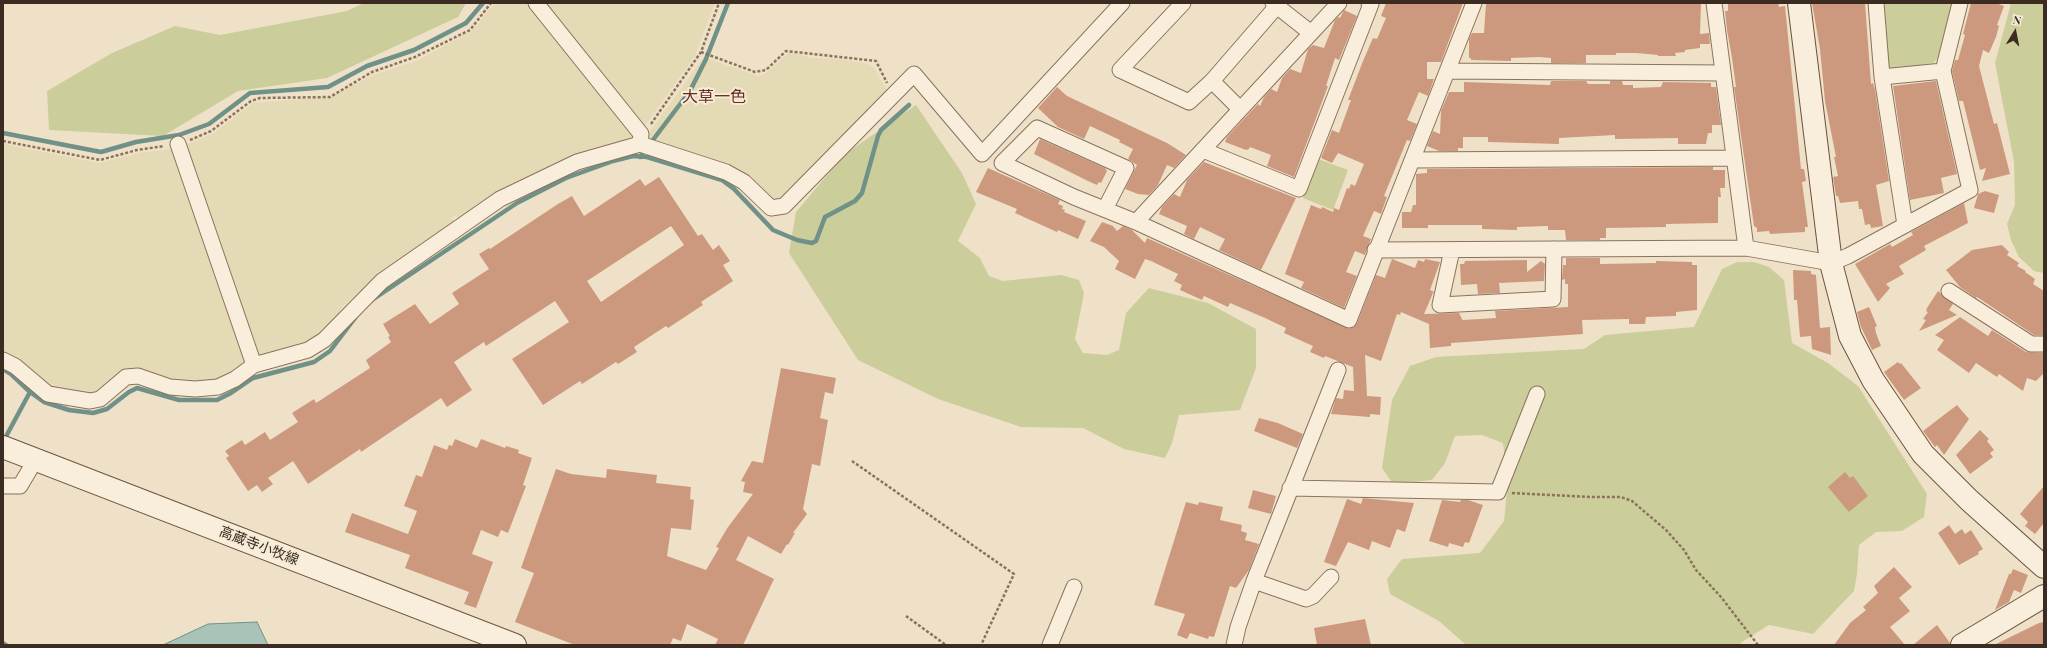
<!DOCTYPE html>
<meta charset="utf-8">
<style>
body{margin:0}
#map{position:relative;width:2047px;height:648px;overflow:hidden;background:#efe1c8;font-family:"Playfair Display",serif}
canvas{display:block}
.frame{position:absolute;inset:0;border:4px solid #3b2b20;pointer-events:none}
.north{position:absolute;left:1995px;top:12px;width:40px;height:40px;-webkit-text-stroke:3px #f6ebd7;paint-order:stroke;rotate:10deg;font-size:11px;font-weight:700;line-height:16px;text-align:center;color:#3b2b20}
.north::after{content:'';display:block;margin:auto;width:14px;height:18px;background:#3b2b20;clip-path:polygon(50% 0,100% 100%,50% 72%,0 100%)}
</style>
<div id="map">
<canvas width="2047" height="648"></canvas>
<div class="frame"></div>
<div class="north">N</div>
</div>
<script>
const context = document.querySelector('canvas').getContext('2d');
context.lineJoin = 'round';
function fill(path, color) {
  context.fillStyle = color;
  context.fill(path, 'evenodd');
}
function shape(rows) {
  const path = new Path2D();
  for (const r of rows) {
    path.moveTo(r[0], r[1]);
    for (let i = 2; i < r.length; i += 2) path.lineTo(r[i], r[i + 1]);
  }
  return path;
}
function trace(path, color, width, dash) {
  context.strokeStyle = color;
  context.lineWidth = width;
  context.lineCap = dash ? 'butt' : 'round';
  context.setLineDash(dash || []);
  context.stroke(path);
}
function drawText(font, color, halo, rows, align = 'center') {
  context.font = font + ' "Playfair Display","Noto Sans JP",serif';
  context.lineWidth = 4;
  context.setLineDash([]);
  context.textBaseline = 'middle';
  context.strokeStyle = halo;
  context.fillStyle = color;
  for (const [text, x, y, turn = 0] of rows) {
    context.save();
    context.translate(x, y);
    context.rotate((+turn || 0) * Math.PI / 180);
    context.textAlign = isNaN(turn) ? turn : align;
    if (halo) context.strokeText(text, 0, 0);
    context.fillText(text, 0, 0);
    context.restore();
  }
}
const farmland = shape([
 [495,3,532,3,637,135,633,142,569,157,528,179,460,222,456,215,452,218,457,225,358,293,343,306,325,334,317,343,259,357,256,354,185,145,214,133,253,103,331,97,371,76,418,60,472,31],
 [539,3,715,3,695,56,644,127],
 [790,52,812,58,842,59,868,64,874,68,888,92,777,206,749,183,655,147,646,137,701,61,709,59,758,76,766,73],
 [3,144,100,163,139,153,173,149,249,361,215,384,177,384,137,371,99,396,56,391,3,356]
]);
const green = shape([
 [364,3,466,3,458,17,327,78,238,91,163,136,49,130,47,91,112,53,175,26,220,35,347,11],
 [1880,3,1954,3,1938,58,1933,63,1892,71,1885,67],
 [2011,3,2044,3,2044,273,2034,271,2019,257,2011,240,2007,224,2015,205,2014,162,1995,63],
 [916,105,962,173,976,204,958,241,980,258,989,276,1003,281,1061,275,1079,280,1084,293,1075,339,1083,353,1107,355,1119,350,1126,313,1149,288,1208,303,1256,329,1256,368,1240,410,1179,415,1172,443,1165,458,1124,449,1083,428,1021,427,938,399,858,360,789,253,796,212,845,154],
 [1318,159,1348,170,1333,210,1303,198],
 [1737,262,1754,262,1769,267,1784,280,1792,343,1828,363,1858,386,1927,494,1924,517,1902,531,1876,532,1859,545,1857,574,1854,591,1813,634,1769,625,1742,642,1739,645,1466,645,1439,621,1390,594,1387,579,1402,559,1480,553,1504,521,1508,481,1503,443,1482,435,1455,436,1445,463,1432,480,1393,484,1382,468,1392,400,1410,366,1436,357,1584,349,1605,335,1694,327,1722,269]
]);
const water = shape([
 [257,622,268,645,163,645,208,624,257,622]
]);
const stream = shape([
 [3,133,101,152,136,142,179,135,209,124,250,93,328,87,367,66,414,50,466,23,483,3],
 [640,157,690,91,706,59,728,3],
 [372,300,517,203,566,178,613,161,633,156,647,157,722,180,734,189,773,230,797,240,812,243,816,241,825,217,855,201,862,193,878,136,881,130,909,105],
 [3,369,11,374,30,392,44,402,69,410,93,413,107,409,129,392,137,388,179,400,217,400,231,393,253,378,314,362,330,351,355,318],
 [3,442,30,392],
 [3,643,6,645]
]);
const building = shape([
 [1386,3,1463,3,1441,62,1427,62,1427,79,1434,79,1428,96,1419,92,1407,120,1417,124,1410,141,1407,140,1384,196,1387,197,1381,214,1374,211,1363,236,1371,239,1365,255,1355,251,1346,272,1357,276,1344,308,1301,288,1304,282,1285,274,1311,205,1321,209,1322,207,1333,212,1334,208,1339,210,1347,188,1349,189,1351,184,1355,186,1364,164,1338,153,1332,163,1321,158,1332,130,1339,133,1351,100,1348,100,1363,61,1373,38,1377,39,1386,18,1381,16],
 [1486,3,1701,3,1700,34,1709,33,1710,44,1700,44,1700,48,1685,50,1685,52,1675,53,1676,56,1658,56,1658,55,1636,53,1616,53,1616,55,1586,55,1586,63,1551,63,1551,58,1539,57,1511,58,1511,61,1471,60,1471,58,1469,58,1469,39,1472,33,1484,33],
 [1728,3,1778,3,1779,7,1785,6,1801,169,1804,169,1806,181,1802,182,1808,227,1805,227,1805,232,1770,234,1769,231,1757,232,1757,228,1754,226,1734,87,1736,87,1732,58,1727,30,1725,11,1728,11],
 [1812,3,1865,3,1871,84,1873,83,1875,90,1889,181,1876,185,1883,226,1871,228,1870,224,1865,225,1862,209,1859,209,1858,201,1840,203,1838,196,1836,196,1833,177,1838,176,1834,157,1836,157,1825,101,1820,49],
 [1971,3,1996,3,2004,6,1997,25,1999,26,1996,37,1989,53,1983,50,1979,66,1994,124,1997,123,2010,174,1982,181,1986,168,1980,170,1963,101,1959,101,1952,71,1955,60,1958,60,1965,35,1963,34],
 [1344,10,1357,16,1339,60,1335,58,1326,86,1328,86,1294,177,1267,166,1271,155,1250,147,1249,149,1246,150,1225,142,1227,137,1258,104,1260,106,1264,97,1271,89,1277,92,1282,78,1290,69,1301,73,1308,49,1313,45,1324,48,1335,20,1338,17,1340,18],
 [1551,81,1586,81,1588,84,1610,84,1610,81,1622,81,1623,85,1633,85,1633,88,1661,87,1663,82,1711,83,1711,87,1716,87,1721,125,1712,125,1712,133,1708,133,1706,144,1678,144,1678,138,1615,139,1615,135,1559,138,1559,144,1488,142,1488,137,1463,137,1463,148,1458,148,1458,151,1439,151,1427,146,1433,131,1440,134,1441,111,1449,92,1464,92,1464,82,1550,85],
 [1936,81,1957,174,1941,178,1944,193,1910,200,1893,86],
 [1057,87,1067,96,1167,143,1186,155,1174,168,1167,165,1158,185,1149,195,1138,194,1125,189,1137,165,1128,159,1133,149,1119,142,1120,140,1090,126,1084,139,1058,127,1038,108],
 [1040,139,1105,168,1107,171,1101,183,1099,182,1097,185,1088,181,1034,154],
 [1204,162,1296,198,1261,270,1219,250,1225,239,1200,227,1194,239,1184,234,1187,226,1159,214,1162,207,1174,194,1180,197,1187,180],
 [1713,167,1713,170,1725,170,1725,188,1720,188,1721,197,1718,197,1718,223,1666,224,1666,227,1606,228,1606,238,1600,238,1600,240,1566,240,1565,230,1548,230,1548,226,1517,227,1517,230,1482,229,1482,225,1428,225,1428,228,1402,228,1402,212,1411,212,1413,205,1416,205,1416,174,1427,173,1427,169],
 [988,168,1060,200,1058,204,1063,206,1062,209,1065,210,1064,212,1086,221,1078,239,1058,230,1057,232,1015,213,1017,209,976,192],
 [659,177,698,236,702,234,713,250,719,245,730,261,723,265,733,281,701,302,703,305,668,328,666,326,634,347,637,352,618,364,616,362,582,384,580,381,543,405,512,359,569,322,555,301,486,346,484,342,454,362,472,390,447,407,441,398,361,452,360,449,308,484,293,461,268,478,273,484,262,492,257,485,248,491,226,458,229,456,225,451,242,440,245,445,265,432,270,440,298,422,292,413,314,399,316,403,370,368,366,360,391,342,388,337,390,336,383,324,415,304,430,324,459,304,452,293,489,269,479,254,489,248,490,249,558,204,572,196,584,216,640,179,645,186],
 [671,226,684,245,601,302,587,281],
 [1985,191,1999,195,1994,213,1974,208,1978,194],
 [1964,203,1968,223,1924,246,1926,250,1899,266,1904,274,1886,284,1890,288,1878,302,1855,264,1890,244,1892,247,1913,235,1911,232],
 [1102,222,1113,226,1117,231,1123,226,1132,230,1145,243,1147,238,1350,329,1357,323,1376,275,1385,278,1392,259,1415,268,1418,260,1424,262,1425,259,1440,262,1430,290,1434,292,1433,293,1424,314,1459,313,1463,321,1463,320,1496,318,1495,311,1568,307,1568,284,1565,284,1565,279,1562,280,1563,265,1566,265,1566,258,1600,258,1600,264,1656,263,1656,261,1692,262,1692,265,1697,265,1697,310,1676,312,1676,316,1646,317,1645,324,1629,324,1629,319,1582,320,1583,334,1451,343,1451,346,1430,348,1429,324,1401,312,1400,315,1397,314,1381,361,1365,355,1367,396,1381,397,1380,415,1370,414,1370,417,1331,414,1336,398,1343,399,1344,390,1354,391,1353,367,1325,356,1324,358,1310,352,1313,346,1284,333,1286,328,1265,318,1230,303,1228,307,1204,296,1202,300,1180,290,1182,285,1174,281,1178,274,1151,261,1145,259,1135,279,1115,269,1119,261,1104,247,1090,241],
 [2002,245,2009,252,2007,255,2019,263,2017,266,2026,271,2025,272,2035,279,2033,284,2044,291,2044,335,2034,335,1977,297,1976,298,1960,287,1946,270,1972,250],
 [1527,260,1527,272,1541,261,1545,264,1544,281,1499,283,1500,293,1478,294,1477,284,1461,285,1460,264,1464,264,1465,261],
 [1793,270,1811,271,1811,274,1816,275,1820,328,1830,327,1831,355,1812,349,1811,336,1800,337,1797,300,1794,300],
 [1938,291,1953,304,1949,310,1957,315,1919,331,1926,320,1923,319,1928,312,1926,311,1927,308],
 [1869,307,1877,326,1875,327,1876,333,1881,346,1872,350,1861,327,1857,312],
 [1960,317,1988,336,1992,330,2026,352,2044,353,2044,373,2036,381,2027,378,2023,391,1999,374,1997,377,1976,363,1969,373,1937,350,1944,340,1935,335],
 [1898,362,1900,364,1901,363,1921,388,1904,400,1884,372],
 [781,368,836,378,833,394,825,392,820,418,828,420,820,466,812,464,803,509,807,514,793,533,795,533,788,545,787,544,781,554,748,536,736,560,774,579,743,645,715,645,718,639,687,624,681,641,673,638,670,645,575,645,515,622,534,573,521,568,556,469,571,474,606,478,607,469,657,475,656,483,691,487,690,499,694,500,691,530,671,528,667,556,706,570,719,548,716,547,728,527,753,494,743,492,745,482,741,481,752,461,763,463],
 [1957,405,1969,419,1944,455,1937,445,1935,447,1923,431],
 [1259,418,1278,423,1303,434,1297,448,1254,431],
 [1980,430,1989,439,1987,441,1994,450,1990,453,1993,457,1970,474,1956,455],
 [455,439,477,448,481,439,505,448,506,446,519,450,518,453,532,458,523,485,526,486,508,533,501,530,498,537,481,530,472,554,493,562,476,608,464,604,469,592,405,568,410,555,345,532,352,513,408,534,417,511,404,506,416,475,422,477,434,445,447,450,449,445,452,446],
 [1845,472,1850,478,1853,476,1868,496,1849,512,1828,487],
 [2044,486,2044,523,2035,534,2025,526,2028,522,2020,514],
 [1253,490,1276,496,1271,514,1248,508],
 [1363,498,1414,503,1405,532,1397,529,1390,548,1372,541,1369,550,1348,542,1336,566,1324,562,1347,499,1361,504],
 [1442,500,1460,502,1461,500,1468,500,1483,505,1469,543,1465,542,1463,547,1449,543,1448,547,1429,541],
 [1186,502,1198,505,1199,502,1223,507,1220,520,1242,525,1241,531,1247,533,1245,540,1259,544,1249,570,1236,588,1230,586,1214,637,1209,636,1208,639,1190,633,1187,639,1177,635,1185,614,1154,605],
 [1949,525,1955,534,1962,529,1965,534,1971,530,1983,549,1978,552,1979,554,1959,565,1938,533],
 [1894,567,1912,587,1899,598,1910,611,1890,627,1905,645,1834,645,1850,623,1866,610,1863,607,1878,593,1874,586],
 [2013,569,2028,575,2021,593,2014,590,2009,602,1995,610,2009,574,2011,574],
 [1365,619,1371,645,1317,645,1314,628],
 [2044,622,2044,645,1994,645,2039,623],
 [1937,625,1950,643,1950,645,1913,645]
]);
const path = shape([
 [701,52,755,72,766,70,786,51,876,61,887,83],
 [651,124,701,52,719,3],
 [190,140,211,131,251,101,260,98,330,97,372,72,415,57,470,30,491,3],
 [3,141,100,160,137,150,164,146],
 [852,461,1014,574,981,645],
 [1512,493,1590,497,1621,497,1632,501,1666,530,1684,550,1696,570,1721,597,1758,645],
 [906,616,946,645]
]);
const street = shape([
 [536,3,641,134,640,144],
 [1183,3,1120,70,1189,102,1212,81,1240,109],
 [1273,3,1311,33],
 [1714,3,1746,248],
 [1876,3,1882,77,1905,225],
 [1448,71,1723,73],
 [1882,77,1943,71],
 [1212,81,1277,6],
 [178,144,254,365],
 [1203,150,1299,189,1371,4,1369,3],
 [1412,160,1734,158],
 [1105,209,1126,168,1037,128,1002,163,1074,197,1136,222,1349,320,1474,3],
 [1136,222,1339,3],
 [1375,250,1746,248,1831,263,1848,256,1970,190,1943,71,1960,3],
 [1452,250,1440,305,1553,299,1554,249],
 [1949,291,2031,344,2044,344],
 [3,360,15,366,48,394,90,401,100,399,126,377,138,376,170,387,195,389,218,387,235,379,254,365,308,350,324,340,382,281,500,199,577,162,640,144,726,172,744,182,771,208,784,206,914,74,982,154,1122,3],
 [3,486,20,486,36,459],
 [1290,488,1498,492,1537,394],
 [1254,581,1306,599,1313,596,1331,577],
 [1050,645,1074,587],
 [1234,645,1238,627,1254,581,1338,370]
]);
const secondary = shape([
 [1799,3,1831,263,1850,336,1873,380,1923,454,1969,500,2044,567],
 [3,447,515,645],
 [1962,645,2044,596]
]);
const streetNames = [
 ["高蔵寺小牧線",259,546,21]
];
const quarterNames = [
 ["大草一色",714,97]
];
fill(farmland, '#e4dab5');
fill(green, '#cbcd9b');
fill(water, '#a9c3b9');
trace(water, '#6f9187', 1);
trace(stream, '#6f9187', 4.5);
fill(building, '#cd997e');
trace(street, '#8b725c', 17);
trace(secondary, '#6d533f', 24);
trace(path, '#8b725c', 2.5, [3, 2]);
trace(street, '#f9eedb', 15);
trace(secondary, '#f9eedb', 22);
drawText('14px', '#3b2b20', '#f6ebd7', streetNames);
drawText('16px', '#682a1f', '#f6ebd7', quarterNames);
</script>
